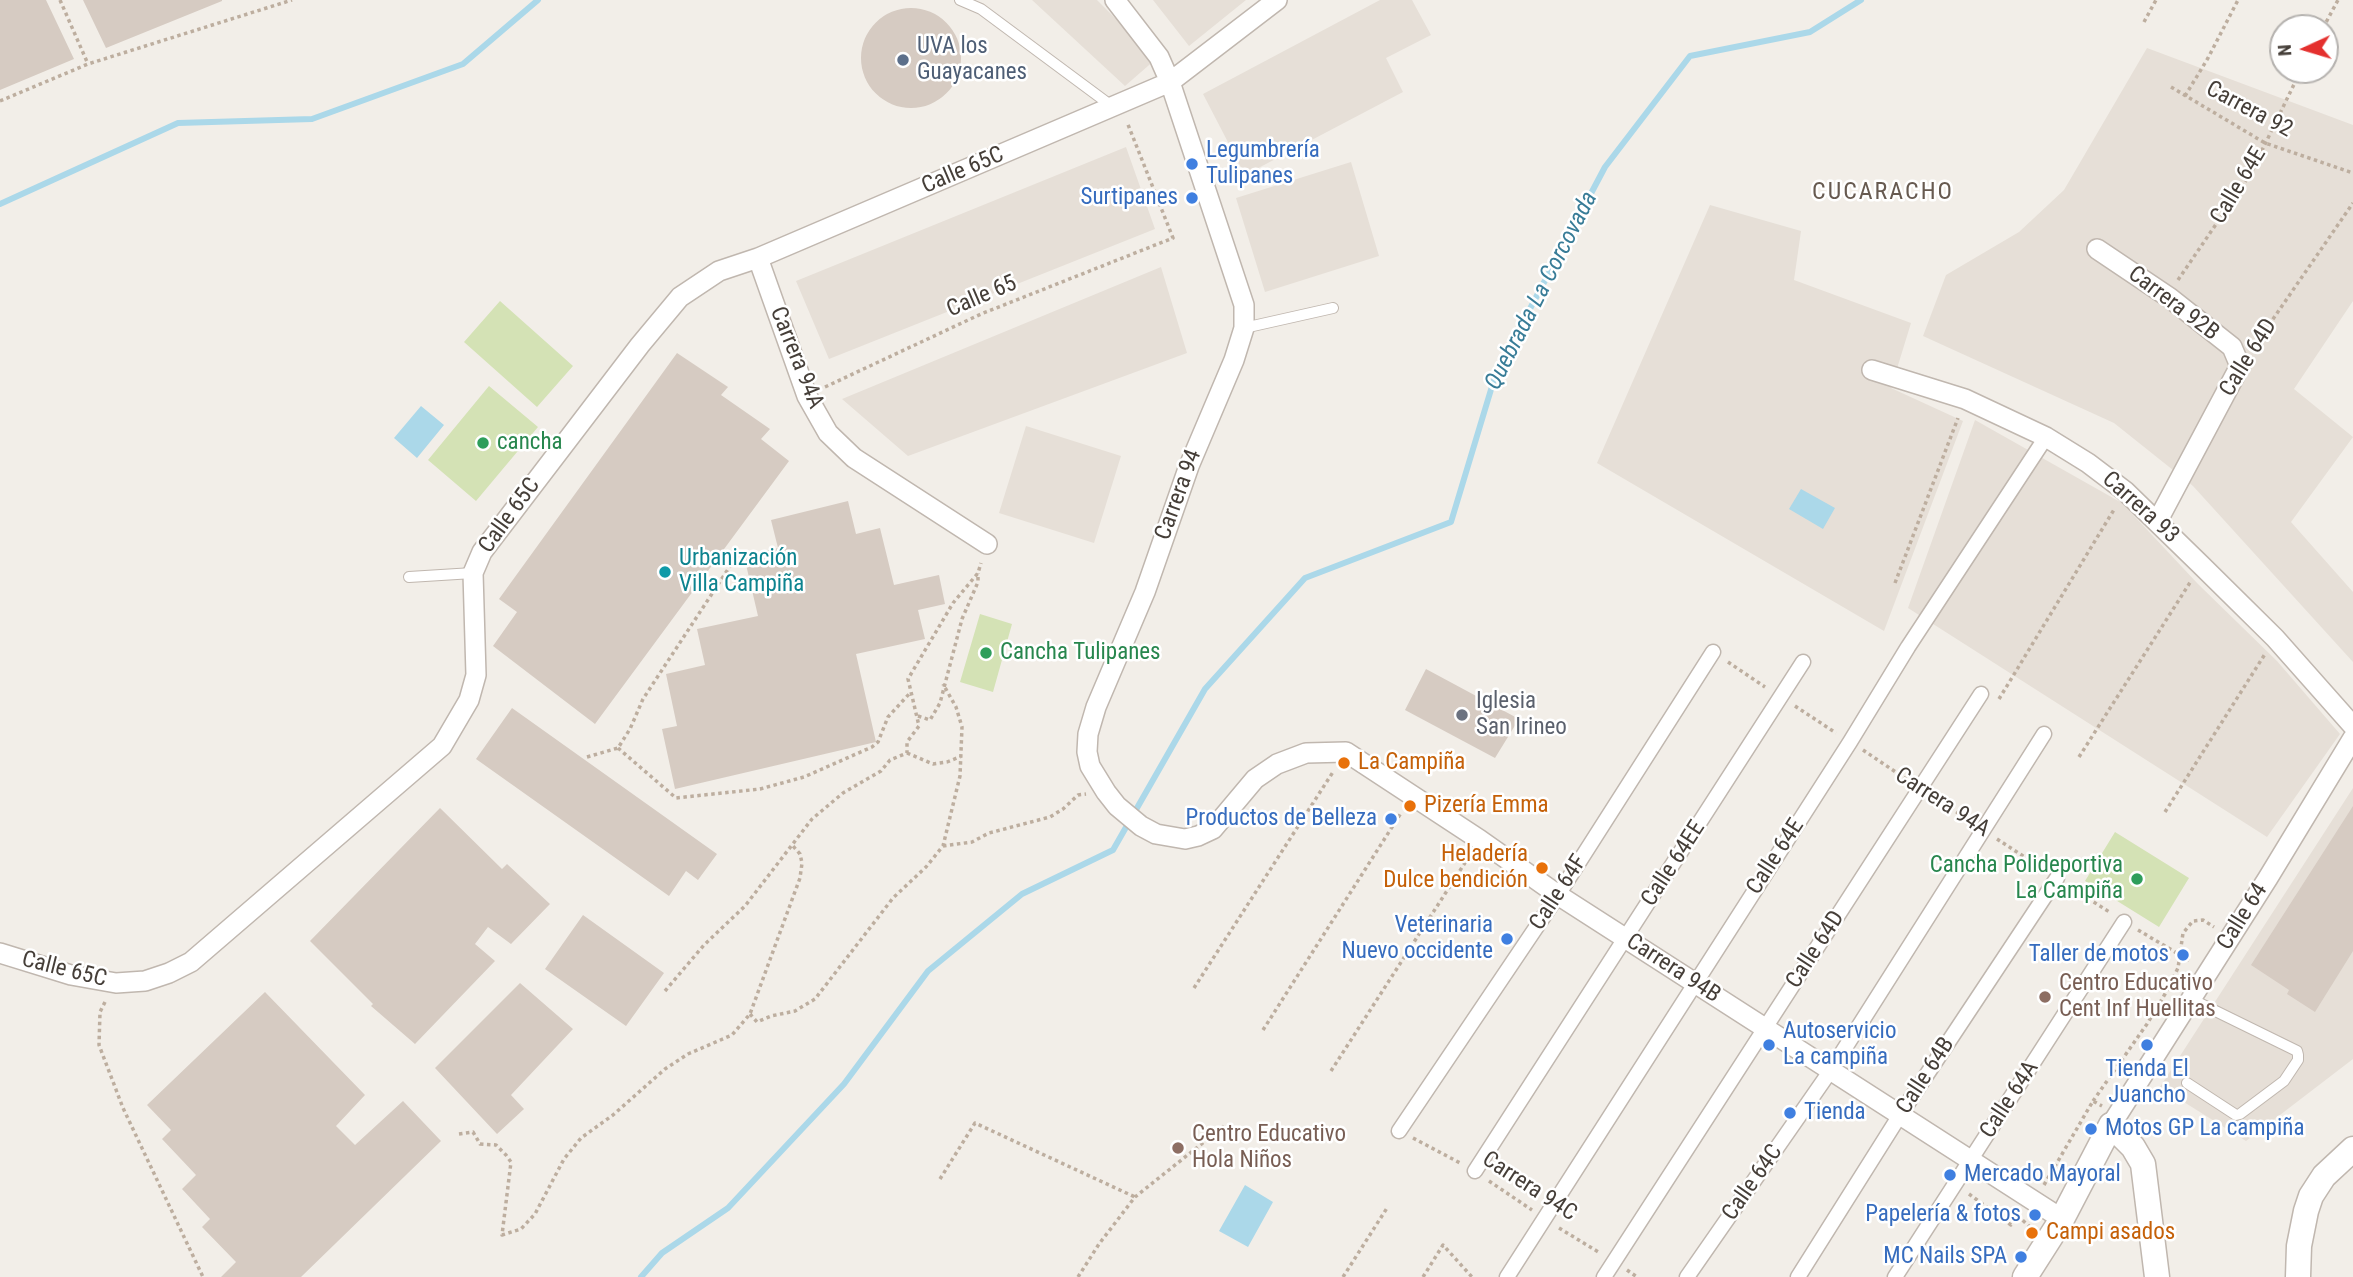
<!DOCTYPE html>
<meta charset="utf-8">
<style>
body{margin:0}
#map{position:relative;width:2353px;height:1277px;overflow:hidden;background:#f2eee8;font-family:"Roboto Condensed",sans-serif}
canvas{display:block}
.north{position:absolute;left:2269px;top:14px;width:70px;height:70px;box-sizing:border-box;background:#fff;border:2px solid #b5b2af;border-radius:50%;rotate:266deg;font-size:19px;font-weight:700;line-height:28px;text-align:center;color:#453e38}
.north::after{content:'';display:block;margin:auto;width:24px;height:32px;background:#e4302e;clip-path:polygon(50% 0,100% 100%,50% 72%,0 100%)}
</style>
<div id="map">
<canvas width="2353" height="1277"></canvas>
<div class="north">N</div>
</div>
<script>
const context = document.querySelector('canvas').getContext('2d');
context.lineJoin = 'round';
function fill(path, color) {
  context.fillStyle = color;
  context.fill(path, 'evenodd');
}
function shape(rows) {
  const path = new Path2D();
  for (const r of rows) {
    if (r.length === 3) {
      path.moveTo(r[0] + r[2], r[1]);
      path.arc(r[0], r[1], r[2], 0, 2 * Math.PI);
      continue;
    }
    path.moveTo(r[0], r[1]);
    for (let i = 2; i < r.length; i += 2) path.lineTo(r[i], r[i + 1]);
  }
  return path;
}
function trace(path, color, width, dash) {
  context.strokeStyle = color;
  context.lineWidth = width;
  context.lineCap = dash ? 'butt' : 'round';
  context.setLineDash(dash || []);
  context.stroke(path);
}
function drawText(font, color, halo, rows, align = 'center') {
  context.font = font + ' "Roboto Condensed",sans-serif';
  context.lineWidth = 5;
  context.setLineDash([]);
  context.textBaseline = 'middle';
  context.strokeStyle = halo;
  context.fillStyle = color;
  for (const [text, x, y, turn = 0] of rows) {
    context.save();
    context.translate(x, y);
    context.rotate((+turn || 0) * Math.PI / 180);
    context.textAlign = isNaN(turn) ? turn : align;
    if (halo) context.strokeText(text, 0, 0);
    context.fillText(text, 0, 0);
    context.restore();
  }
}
const residential = shape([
 [1032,0,1097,0,1156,59,1125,86],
 [1153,0,1246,0,1189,46],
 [1380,0,1412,0,1431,35,1386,58,1403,92,1245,175,1203,94],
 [2147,48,2353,125,2353,301,2294,389,2353,437,2291,522,2353,592,2353,662,2193,486,2114,423,1923,336,1946,275,2019,232,2064,190],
 [1126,147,1155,229,829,359,796,281],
 [1351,162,1379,256,1265,292,1236,198],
 [1710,205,1801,231,1794,280,1911,323,1891,388,1963,421,1884,631,1597,463],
 [1161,267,1187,353,908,456,842,399],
 [1975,420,2122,503,2198,584,2277,661,2340,734,2267,837,1908,608],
 [1026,426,1121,456,1094,543,999,513],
 [2353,788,2353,1059,2246,1141,2160,1087]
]);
const green = shape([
 [500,301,573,366,537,407,464,342],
 [489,386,538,427,476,501,428,460],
 [980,614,1012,624,993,692,960,682],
 [2115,832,2189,878,2159,927,2085,881]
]);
const water = shape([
 [421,406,444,425,417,458,394,438],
 [1801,489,1835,508,1823,529,1789,509],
 [1245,1185,1273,1202,1248,1247,1219,1231]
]);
const stream = shape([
 [0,204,178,123,312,119,463,64,538,0],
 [641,1277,662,1253,728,1208,844,1084,928,971,1022,894,1113,850,1205,689,1305,578,1451,522,1496,373,1605,167,1690,56,1810,32,1861,0]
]);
const building = shape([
 [0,0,46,0,74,59,0,90],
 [83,0,222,0,222,1,106,48],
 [911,58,50],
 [677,353,728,387,721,395,770,429,761,439,789,461,595,724,493,646,517,612,499,599],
 [848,501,856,534,880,528,894,585,939,575,945,604,918,610,925,639,856,654,876,742,675,789,662,729,677,726,666,674,705,665,697,629,758,616,744,556,778,548,771,520],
 [1426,669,1519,719,1495,758,1405,710],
 [512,708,717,854,698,880,686,871,669,896,476,759],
 [2353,806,2353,951,2315,1012,2287,994,2289,990,2251,965],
 [440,808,502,869,507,864,550,904,511,944,488,927,475,944,495,961,415,1044,371,1006,373,1004,310,941],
 [583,915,664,973,626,1026,545,969],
 [520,983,573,1029,511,1095,524,1109,497,1134,435,1068],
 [265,992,365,1095,336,1126,355,1145,403,1101,441,1141,301,1277,221,1277,236,1262,202,1227,210,1219,182,1189,196,1175,162,1139,171,1130,147,1105]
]);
const path = shape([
 [60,0,88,64],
 [2144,22,2156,0],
 [2323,28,2338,0],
 [2171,87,2265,143,2353,173],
 [2185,96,2208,58,2238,0],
 [0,101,88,64,292,0],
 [2178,280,2251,173,2301,70],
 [2253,348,2353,203],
 [825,387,981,314,1173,238,1127,122],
 [1895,583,1958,418],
 [1728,662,1765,687],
 [1999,699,2115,508],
 [1795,706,1836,733],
 [918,716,930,720,940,703,962,619,978,582,978,573],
 [618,748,676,798,760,789,804,777,872,747,878,742,888,717,910,693],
 [1863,750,1906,779],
 [907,753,933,764,947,762,962,756],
 [587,757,618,748,630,729,643,699,740,551],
 [2079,757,2191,581],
 [1933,796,1970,821],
 [2165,812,2265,654],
 [1997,839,2043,869],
 [943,846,972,842,989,833,1050,817,1063,809,1078,795,1086,794],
 [2070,887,2111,913],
 [2138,930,2192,962],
 [1194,988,1333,772],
 [665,991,704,945,745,906,812,819,843,793,881,771,890,760,907,753,907,742,919,726,908,679,953,603,978,573,981,563],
 [105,1002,100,1012,99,1045,123,1108,203,1277],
 [750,1014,757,1022,771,1016,795,1011,815,999,893,898,926,867,943,846,960,776,962,727,956,707,943,684],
 [1263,1030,1401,813],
 [1331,1071,1470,855],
 [2093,1101,2147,1024,2165,994,2178,968,2183,933,2193,921,2203,920,2214,927],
 [459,1134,473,1132,480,1144,496,1145,506,1155,511,1162,502,1235,521,1229,535,1214,564,1159,581,1138,613,1115,665,1069,688,1054,732,1035,750,1014,800,878,802,863,800,854,793,846],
 [1413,1138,1462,1164],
 [940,1179,975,1123,1135,1197],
 [1489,1181,1532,1210],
 [2044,1185,2093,1101,2102,1106],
 [1969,1194,2011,1225,2018,1216,2030,1227],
 [1559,1228,1600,1253],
 [1627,1270,1637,1277],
 [1078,1277,1099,1244,1135,1197,1224,1126],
 [1343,1277,1387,1208],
 [1423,1277,1443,1245,1472,1277]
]);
const service = shape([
 [960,0,981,9,1113,107],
 [1244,328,1333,308],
 [409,577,473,573],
 [2187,1083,2236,1115,2240,1114,2284,1081,2298,1060,2298,1055,2297,1051,2191,999]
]);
const pedestrian = shape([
 [1399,1131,1558,895,1713,652],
 [1475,1171,1803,662],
 [1507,1277,1850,742,1908,647,2046,437],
 [1604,1277,1981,694],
 [1687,1277,1831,1070,2044,734],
 [1798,1277,1900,1115,2057,878],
 [1895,1277,2124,922]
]);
const minor = shape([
 [1115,0,1159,57,1170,82,1244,305,1244,328,1234,360,1189,466,1145,592,1096,707,1088,734,1087,752,1090,766,1106,792,1117,806,1141,826,1156,834,1185,839,1198,836,1213,829,1255,779,1277,764,1306,753,1346,752,1480,840,1558,895,2062,1219],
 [2097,249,2170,298,2232,347,2240,366,2157,522],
 [758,258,807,396,828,433,854,458,987,544],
 [1872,370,1965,399,2046,437,2088,463,2125,491,2201,565,2275,638,2353,726],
 [0,953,71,975,116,983,145,981,169,973,191,962,442,746,469,700,476,675,473,573,482,552,640,345,680,297,719,271,758,258,1170,82,1277,0],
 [2111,1125,2268,878,2353,738]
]);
const tertiary = shape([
 [2025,1277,2062,1219,2111,1125,2133,1147,2143,1164,2157,1277],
 [2298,1277,2299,1246,2306,1211,2311,1196,2324,1176,2353,1149]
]);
const markers = [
 [903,60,7,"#5c6f8a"],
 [1192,164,7,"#3f7fe0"],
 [1192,198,7,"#3f7fe0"],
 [483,443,7,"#2e9e5b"],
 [665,572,7,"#0f9aa8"],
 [986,653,7,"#2e9e5b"],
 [1462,715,7,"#6b7280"],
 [1344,763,7,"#e8710a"],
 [1410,806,7,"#e8710a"],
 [1391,819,7,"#3f7fe0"],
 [1542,868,7,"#e8710a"],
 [2137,879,7,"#2e9e5b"],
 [1507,939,7,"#3f7fe0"],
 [2183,955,7,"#3f7fe0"],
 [2045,997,7,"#8d6e63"],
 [1769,1045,7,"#3f7fe0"],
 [2147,1045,7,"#3f7fe0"],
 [1790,1113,7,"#3f7fe0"],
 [2091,1129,7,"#3f7fe0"],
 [1178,1148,7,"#8d6e63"],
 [1950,1175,7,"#3f7fe0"],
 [2035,1215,7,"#3f7fe0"],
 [2032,1233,7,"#e8710a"],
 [2021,1257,7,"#3f7fe0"]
];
const serviceNames = [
 ["UVA los",917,47],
 ["Guayacanes",917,73]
];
const streetNames = [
 ["Carrera 92",2249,110,28],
 ["Calle 65C",963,171,-23],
 ["Calle 64E",2239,186,-59],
 ["Calle 65",982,297,-23],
 ["Carrera 92B",2173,304,37],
 ["Carrera 94A",796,358,68],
 ["Calle 64D",2249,358,-58],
 ["Carrera 94",1179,495,-70],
 ["Carrera 93",2140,508,42],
 ["Calle 65C",510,516,-54],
 ["Carrera 94A",1942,803,33],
 ["Calle 64E",1776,857,-57],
 ["Calle 64EE",1674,864,-57],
 ["Calle 64F",1559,893,-57],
 ["Calle 64",2243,917,-58],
 ["Calle 64D",1816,950,-57],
 ["Carrera 94B",1673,969,33],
 ["Calle 65C",64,970,14],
 ["Calle 64B",1926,1076,-57],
 ["Calle 64A",2010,1100,-57],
 ["Calle 64C",1753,1183,-55],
 ["Carrera 94C",1529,1187,33]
];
const shopNames = [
 ["Legumbrería",1206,151,"left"],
 ["Tulipanes",1206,177,"left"],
 ["Surtipanes",1178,198],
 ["Productos de Belleza",1377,819],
 ["Veterinaria",1493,926],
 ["Nuevo occidente",1493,952],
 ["Taller de motos",2169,955],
 ["Autoservicio",1783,1032,"left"],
 ["La campiña",1783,1058,"left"],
 ["Tienda El",2147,1070,"center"],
 ["Juancho",2147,1096,"center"],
 ["Tienda",1804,1113,"left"],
 ["Motos GP La campiña",2105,1129,"left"],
 ["Mercado Mayoral",1964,1175,"left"],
 ["Papelería & fotos",2021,1215],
 ["MC Nails SPA",2007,1257]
];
const leisureNames = [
 ["cancha",497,443],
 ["Cancha Tulipanes",1000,653],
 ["Cancha Polideportiva",2123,866,"right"],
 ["La Campiña",2123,892,"right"]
];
const cultureNames = [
 ["Urbanización",679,559],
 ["Villa Campiña",679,585]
];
const worshipNames = [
 ["Iglesia",1476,702],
 ["San Irineo",1476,728]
];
const foodNames = [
 ["La Campiña",1358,763],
 ["Pizería Emma",1424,806],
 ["Heladería",1528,855,"right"],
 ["Dulce bendición",1528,881,"right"],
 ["Campi asados",2046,1233]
];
const educationNames = [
 ["Centro Educativo",2059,984],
 ["Cent Inf Huellitas",2059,1010],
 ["Centro Educativo",1192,1135],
 ["Hola Niños",1192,1161]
];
const neighbourhoodNames = [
 ["CUCARACHO",1883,193]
];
const waterNames = [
 ["Quebrada La Corcovada",1542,291,-63]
];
fill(residential, '#e6dfd7');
fill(green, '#d4e2b5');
fill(water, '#abd8e9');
trace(stream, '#abd8e9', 6);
fill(building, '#d6cbc2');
trace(service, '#c0b7af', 12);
trace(pedestrian, '#c0b7af', 17);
trace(minor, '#c0b7af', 22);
trace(tertiary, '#c0b7af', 27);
trace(path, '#bdae9f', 3.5, [3.5, 3.5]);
trace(service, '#fff', 10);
trace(pedestrian, '#fff', 14);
trace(minor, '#fff', 19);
trace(tertiary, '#fff', 24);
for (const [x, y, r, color] of markers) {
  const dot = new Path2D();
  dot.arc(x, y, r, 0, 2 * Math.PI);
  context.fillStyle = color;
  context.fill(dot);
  trace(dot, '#fff', 2.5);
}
drawText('23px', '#4e5e75', '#fff', serviceNames, 'left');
drawText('23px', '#453e38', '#fff', streetNames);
drawText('23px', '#366cbe', '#fff', shopNames, 'right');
drawText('23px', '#27864d', '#fff', leisureNames, 'left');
drawText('23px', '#0d838f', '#fff', cultureNames, 'left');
drawText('23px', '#5b616d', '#fff', worshipNames, 'left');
drawText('23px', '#c56008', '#fff', foodNames, 'left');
drawText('23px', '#785e54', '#fff', educationNames, 'left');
context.letterSpacing = '2px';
drawText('24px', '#675a50', '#fff', neighbourhoodNames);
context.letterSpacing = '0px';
drawText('italic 24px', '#387c97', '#fff', waterNames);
</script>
